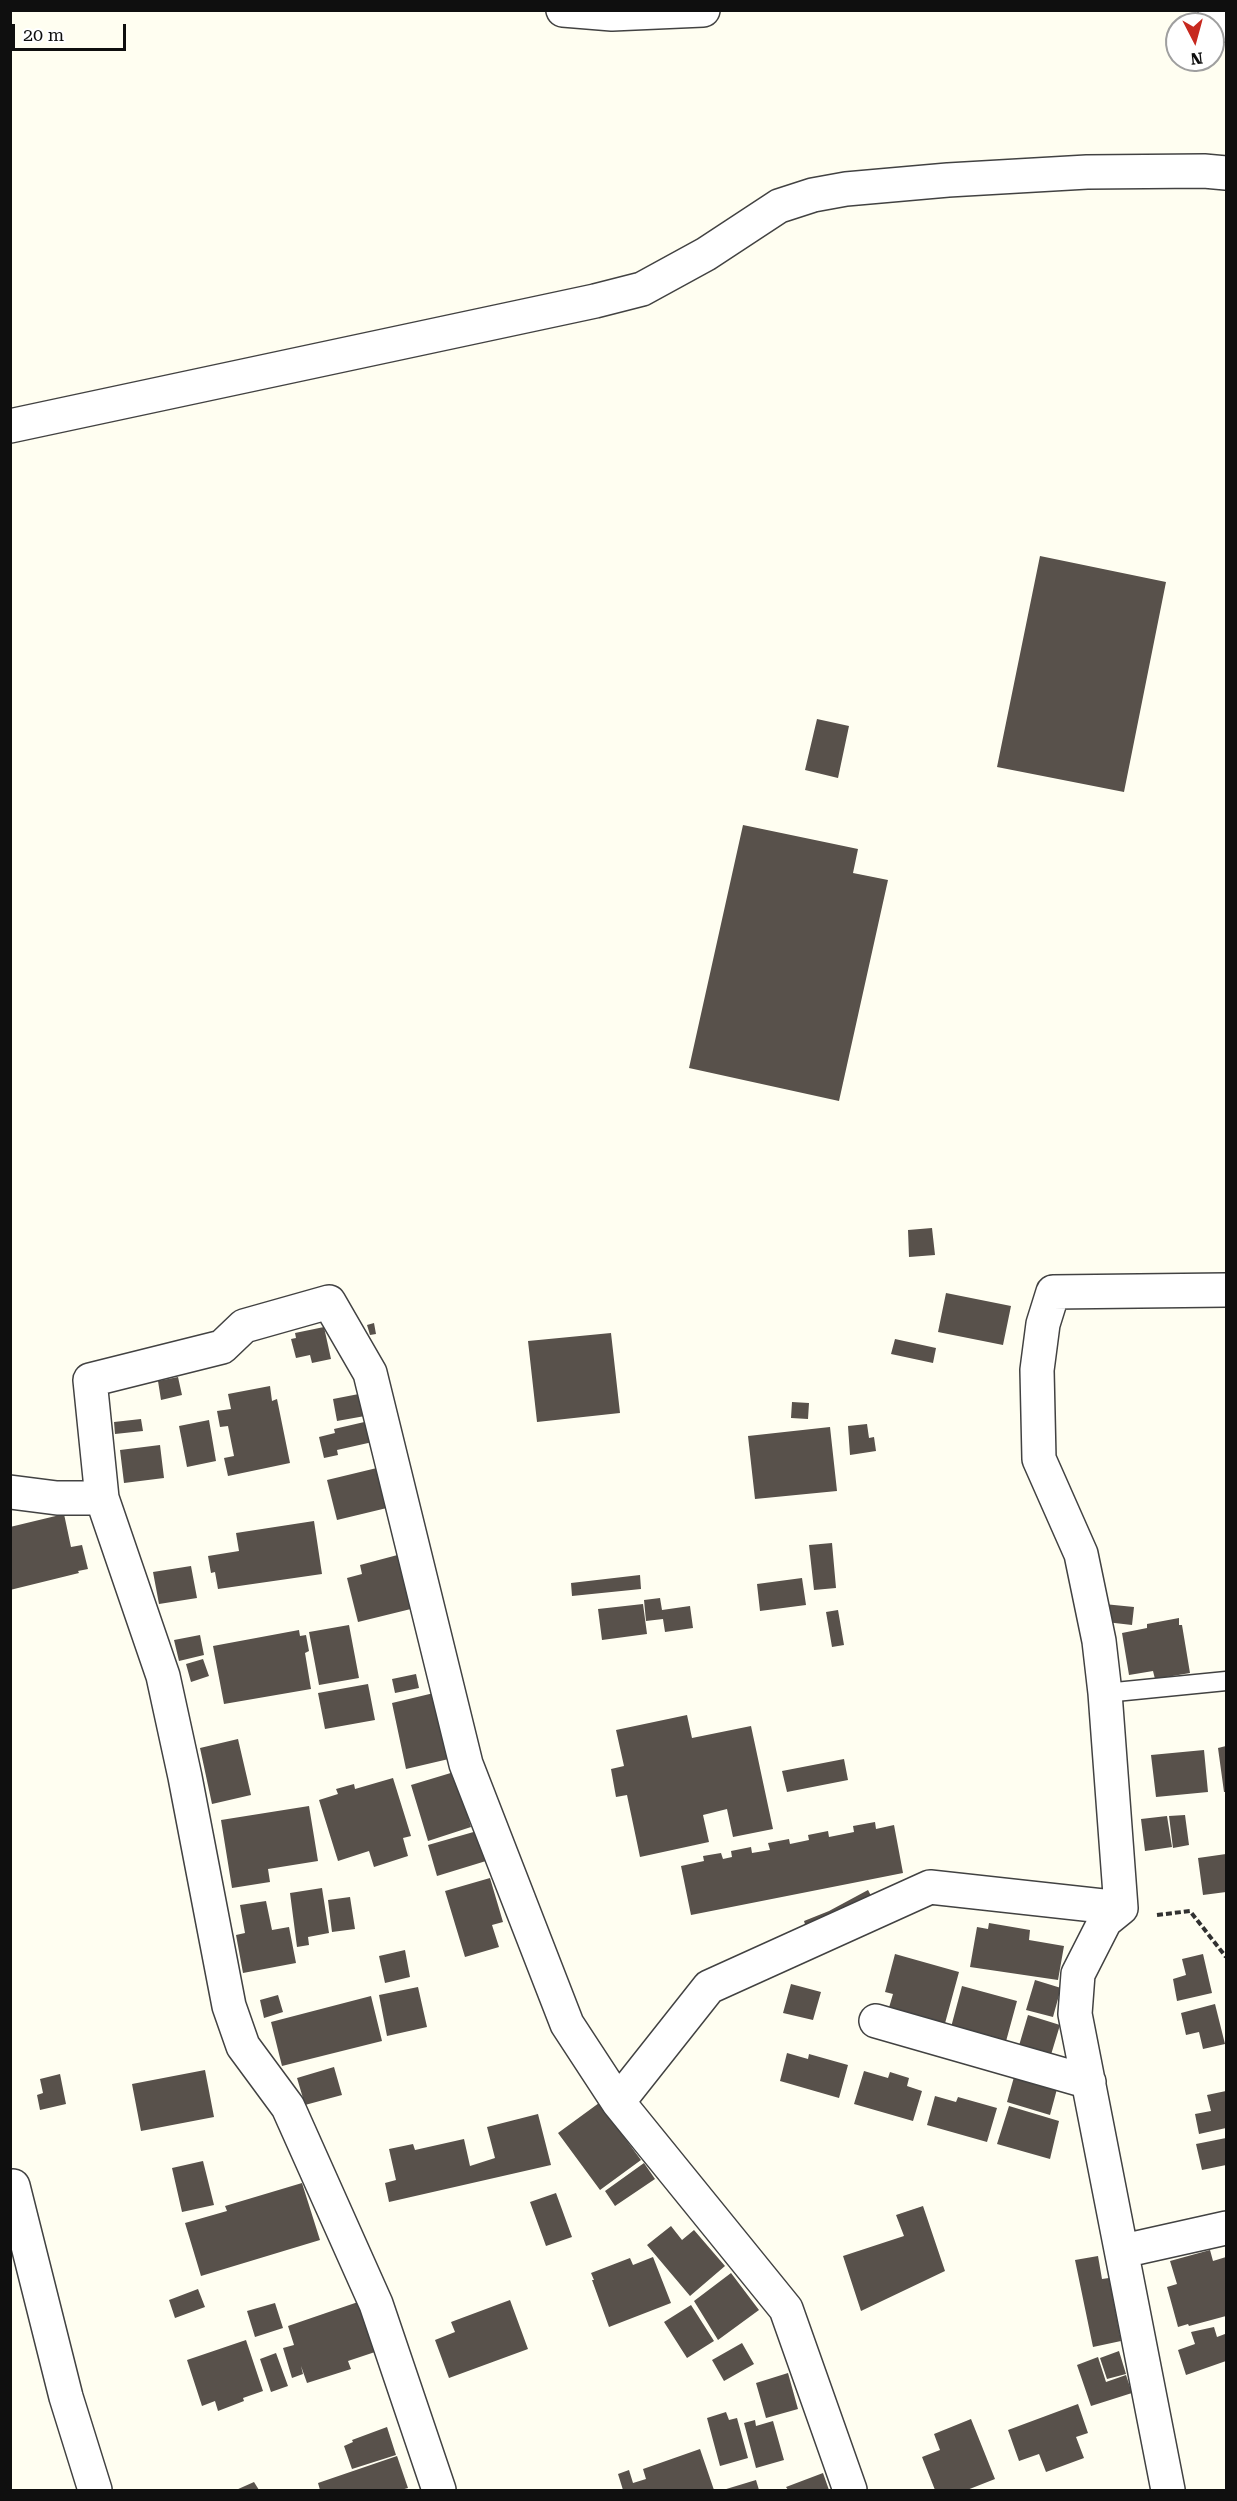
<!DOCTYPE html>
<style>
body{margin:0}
#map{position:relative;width:1237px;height:2501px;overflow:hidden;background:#fffef1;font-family:"Roboto Serif",serif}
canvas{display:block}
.frame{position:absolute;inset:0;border:12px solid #0f0f0f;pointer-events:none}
.north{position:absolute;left:1165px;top:12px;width:60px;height:60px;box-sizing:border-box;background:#fff;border:2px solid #9f9f9f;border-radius:50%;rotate:174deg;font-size:16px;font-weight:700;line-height:24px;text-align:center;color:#0f0f0f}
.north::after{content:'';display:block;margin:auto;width:21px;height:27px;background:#c7291f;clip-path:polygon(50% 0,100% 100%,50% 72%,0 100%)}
.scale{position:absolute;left:12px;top:24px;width:114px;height:27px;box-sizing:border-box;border:3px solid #0f0f0f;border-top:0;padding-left:8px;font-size:18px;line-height:21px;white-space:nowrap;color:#0f0f0f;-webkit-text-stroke:4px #fff;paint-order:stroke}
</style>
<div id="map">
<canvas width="1237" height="2501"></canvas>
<div class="frame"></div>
<div class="north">N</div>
<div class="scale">20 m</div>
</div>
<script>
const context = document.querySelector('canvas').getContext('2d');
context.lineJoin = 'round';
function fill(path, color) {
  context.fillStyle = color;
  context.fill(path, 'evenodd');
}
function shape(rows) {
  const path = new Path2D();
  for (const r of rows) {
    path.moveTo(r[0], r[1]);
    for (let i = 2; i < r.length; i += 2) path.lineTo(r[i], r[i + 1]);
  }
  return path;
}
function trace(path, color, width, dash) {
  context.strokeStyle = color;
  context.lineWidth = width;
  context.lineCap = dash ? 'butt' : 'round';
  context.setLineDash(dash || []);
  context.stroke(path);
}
const building = shape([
 [1040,556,1166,582,1124,792,997,767],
 [817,719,849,726,838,778,805,770],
 [743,825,858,849,853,873,888,880,839,1101,689,1068],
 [932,1228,935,1255,909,1257,908,1230],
 [946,1293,1011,1306,1003,1345,938,1332],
 [374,1323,376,1334,370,1335,367,1325],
 [324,1327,331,1359,312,1363,310,1355,296,1358,291,1339,296,1338,295,1333],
 [611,1333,620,1413,537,1422,528,1341],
 [895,1339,936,1348,933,1363,891,1354],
 [178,1377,182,1395,161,1400,158,1381],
 [270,1386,272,1401,277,1399,290,1463,228,1476,224,1458,234,1456,228,1426,220,1427,217,1411,231,1409,228,1394],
 [364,1393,365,1416,337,1421,333,1399],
 [792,1402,809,1403,808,1419,791,1418],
 [141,1419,143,1431,115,1434,114,1422],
 [209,1420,216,1461,187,1467,179,1426],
 [373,1420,377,1441,337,1450,338,1455,324,1458,319,1437,335,1433,334,1429],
 [867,1424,869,1438,874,1437,876,1451,850,1455,848,1426],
 [830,1427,837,1491,755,1499,748,1436],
 [160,1445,164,1478,124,1483,120,1450],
 [381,1467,391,1507,337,1520,327,1480],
 [64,1514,71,1547,82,1545,88,1569,78,1571,79,1573,10,1590,10,1527],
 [314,1521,322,1574,218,1589,215,1572,211,1573,208,1556,239,1551,236,1533],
 [832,1543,836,1588,814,1590,809,1545],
 [405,1553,419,1607,358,1622,347,1578,362,1574,360,1565],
 [191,1566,197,1598,159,1604,153,1572],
 [640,1575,641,1589,572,1596,571,1583],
 [802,1578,806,1605,760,1611,757,1584],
 [660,1598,662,1610,690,1606,693,1628,665,1632,663,1619,646,1621,644,1600],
 [643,1604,647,1634,602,1640,598,1609],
 [1104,1604,1134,1607,1132,1625,1106,1622],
 [838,1610,844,1645,832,1647,826,1612],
 [1179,1618,1179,1625,1182,1625,1190,1673,1155,1679,1153,1671,1129,1675,1122,1633,1147,1628,1147,1624],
 [349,1625,359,1678,319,1685,309,1632],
 [299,1630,300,1636,306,1635,309,1651,305,1653,311,1689,224,1704,213,1646],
 [200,1635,204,1655,179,1661,174,1640],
 [203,1659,209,1676,191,1682,186,1664],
 [416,1674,419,1688,395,1693,392,1679],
 [368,1684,375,1720,325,1729,318,1693],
 [438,1692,453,1758,406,1769,392,1703],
 [687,1715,692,1738,751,1726,773,1829,733,1837,727,1809,703,1815,709,1842,640,1857,627,1795,616,1797,611,1769,624,1766,616,1730],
 [238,1739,251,1795,212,1804,200,1748],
 [1226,1746,1226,1792,1224,1792,1218,1748],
 [1204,1750,1208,1792,1156,1797,1151,1755],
 [844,1759,848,1780,787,1792,782,1771],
 [454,1772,471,1827,428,1841,411,1785],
 [393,1778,411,1836,403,1838,408,1856,374,1867,369,1851,338,1861,319,1800,338,1794,336,1789,354,1784,355,1789],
 [309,1806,318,1861,268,1869,270,1882,232,1888,221,1820],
 [1185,1815,1189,1845,1173,1848,1169,1816],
 [1167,1816,1172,1847,1145,1851,1141,1819],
 [875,1822,876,1829,894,1825,903,1873,691,1915,681,1866,704,1861,703,1856,721,1853,723,1859,732,1857,731,1851,751,1847,752,1853,770,1850,768,1843,789,1839,790,1844,809,1840,808,1835,828,1831,829,1837,854,1832,853,1826],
 [477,1831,486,1861,437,1876,428,1845],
 [1226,1854,1226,1892,1203,1895,1198,1858],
 [490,1878,503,1922,492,1925,499,1947,465,1957,445,1891],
 [322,1888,329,1933,308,1937,309,1945,297,1947,290,1893],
 [868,1890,875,1903,808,1934,804,1921,829,1911],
 [350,1897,355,1929,332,1932,328,1900],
 [266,1901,272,1930,289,1927,296,1963,243,1973,236,1935,245,1933,240,1905],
 [989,1923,1030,1930,1029,1940,1064,1946,1058,1980,970,1967,977,1927,988,1929],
 [405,1950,410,1977,385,1983,379,1956],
 [895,1954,959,1972,944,2027,888,2011,893,1994,885,1992],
 [1203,1954,1212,1993,1177,2001,1173,1979,1186,1975,1182,1959],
 [1035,1980,1061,1988,1053,2017,1026,2010],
 [791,1984,821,1992,813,2020,783,2013],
 [962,1986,1017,2001,1005,2045,950,2031],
 [418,1987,427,2027,387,2036,379,1995],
 [278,1995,283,2012,264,2018,260,2000],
 [371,1996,382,2041,282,2066,271,2022],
 [1215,2004,1225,2044,1203,2049,1199,2032,1186,2035,1181,2013],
 [1028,2015,1060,2025,1050,2058,1018,2049],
 [787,2053,808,2059,809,2054,848,2065,839,2098,780,2081],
 [334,2067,342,2095,305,2105,297,2078],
 [205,2070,214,2117,141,2131,132,2084],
 [864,2071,888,2078,890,2072,909,2078,907,2086,922,2091,913,2121,854,2104],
 [60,2074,66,2104,40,2110,37,2095,43,2093,40,2079],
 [1014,2077,1057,2089,1050,2115,1007,2102],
 [1226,2091,1226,2128,1199,2134,1195,2114,1211,2111,1207,2095],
 [935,2096,956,2102,958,2097,997,2108,987,2142,927,2125],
 [599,2103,641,2160,600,2190,558,2133],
 [1009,2106,1059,2121,1050,2159,997,2144],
 [538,2114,551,2165,389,2202,385,2183,396,2180,389,2149,413,2144,415,2150,464,2139,470,2166,495,2158,487,2127],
 [1226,2138,1226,2165,1202,2170,1196,2144],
 [203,2161,214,2205,182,2212,172,2168],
 [644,2163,655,2179,615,2206,605,2191],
 [302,2183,320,2240,201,2276,185,2223,227,2211,225,2206],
 [556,2193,572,2237,546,2246,530,2202],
 [923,2206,945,2271,861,2311,843,2256,904,2236,896,2215],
 [671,2226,682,2240,694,2230,725,2266,690,2296,647,2245],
 [1210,2250,1213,2261,1226,2257,1226,2316,1189,2326,1188,2324,1178,2327,1167,2287,1177,2284,1170,2261],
 [1098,2256,1102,2279,1109,2278,1121,2341,1093,2347,1075,2260],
 [653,2257,671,2303,609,2327,592,2280,594,2280,591,2273,630,2258,633,2265],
 [731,2273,759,2310,718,2340,694,2301],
 [198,2289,205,2307,175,2318,169,2300],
 [510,2300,528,2349,449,2378,435,2340,455,2332,451,2322],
 [358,2302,375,2352,348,2361,351,2369,307,2383,301,2366,303,2374,292,2378,283,2348,294,2345,288,2326],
 [275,2303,283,2328,255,2337,247,2311],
 [691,2305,714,2341,687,2358,664,2322],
 [1214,2327,1217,2337,1225,2334,1226,2361,1186,2375,1178,2350,1195,2344,1191,2332],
 [246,2340,263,2391,243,2398,244,2401,218,2411,215,2401,202,2406,187,2360],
 [742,2343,754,2364,724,2381,712,2360],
 [1119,2351,1126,2374,1107,2379,1100,2358],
 [276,2353,288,2386,271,2392,260,2359],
 [1098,2357,1106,2382,1126,2375,1132,2393,1091,2406,1077,2365],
 [788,2373,798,2409,766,2418,756,2383],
 [1078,2404,1088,2433,1076,2437,1084,2458,1046,2472,1039,2454,1019,2461,1008,2430],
 [726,2412,729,2420,737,2418,748,2458,720,2466,707,2418],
 [971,2419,995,2479,967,2490,935,2490,922,2457,940,2450,934,2434],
 [755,2420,756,2426,773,2421,784,2460,756,2468,744,2423],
 [387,2427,396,2455,352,2469,344,2446,353,2442,352,2440],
 [700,2449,714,2490,623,2490,618,2474,629,2470,633,2483,646,2479,643,2469],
 [397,2456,408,2488,401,2490,320,2490,318,2483],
 [823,2473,829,2490,788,2490,786,2487],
 [756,2480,759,2490,723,2490],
 [254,2482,259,2490,236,2490]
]);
const path = shape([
 [1157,1915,1190,1911,1226,1957]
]);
const service = shape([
 [1105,1693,1226,1681]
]);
const minor = shape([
 [563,10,612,14,703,10],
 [1215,10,1226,25],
 [10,426,595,301,642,289,706,254,779,206,813,195,846,189,948,180,1087,172,1204,171,1226,173],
 [10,1492,57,1498,102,1498],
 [876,2021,1089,2082],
 [618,2102,709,1987,930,1887,1121,1908],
 [13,2186,66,2397,95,2490],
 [1123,2251,1226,2228],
 [439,2490,376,2304,288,2107,243,2046,229,2006,185,1777,163,1676,102,1498,90,1380,222,1347,244,1326,329,1302,370,1373,466,1764,567,2024,618,2102,786,2309,850,2490],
 [1168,2490,1075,2014,1078,1974,1105,1921,1121,1908,1105,1693,1099,1641,1081,1554,1039,1459,1037,1370,1043,1324,1053,1292,1226,1290]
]);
fill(building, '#58514b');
trace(service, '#424242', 21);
trace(minor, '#424242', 36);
trace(path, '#313131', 4, [6, 3]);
trace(service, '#fff', 18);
trace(minor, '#fff', 33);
</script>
